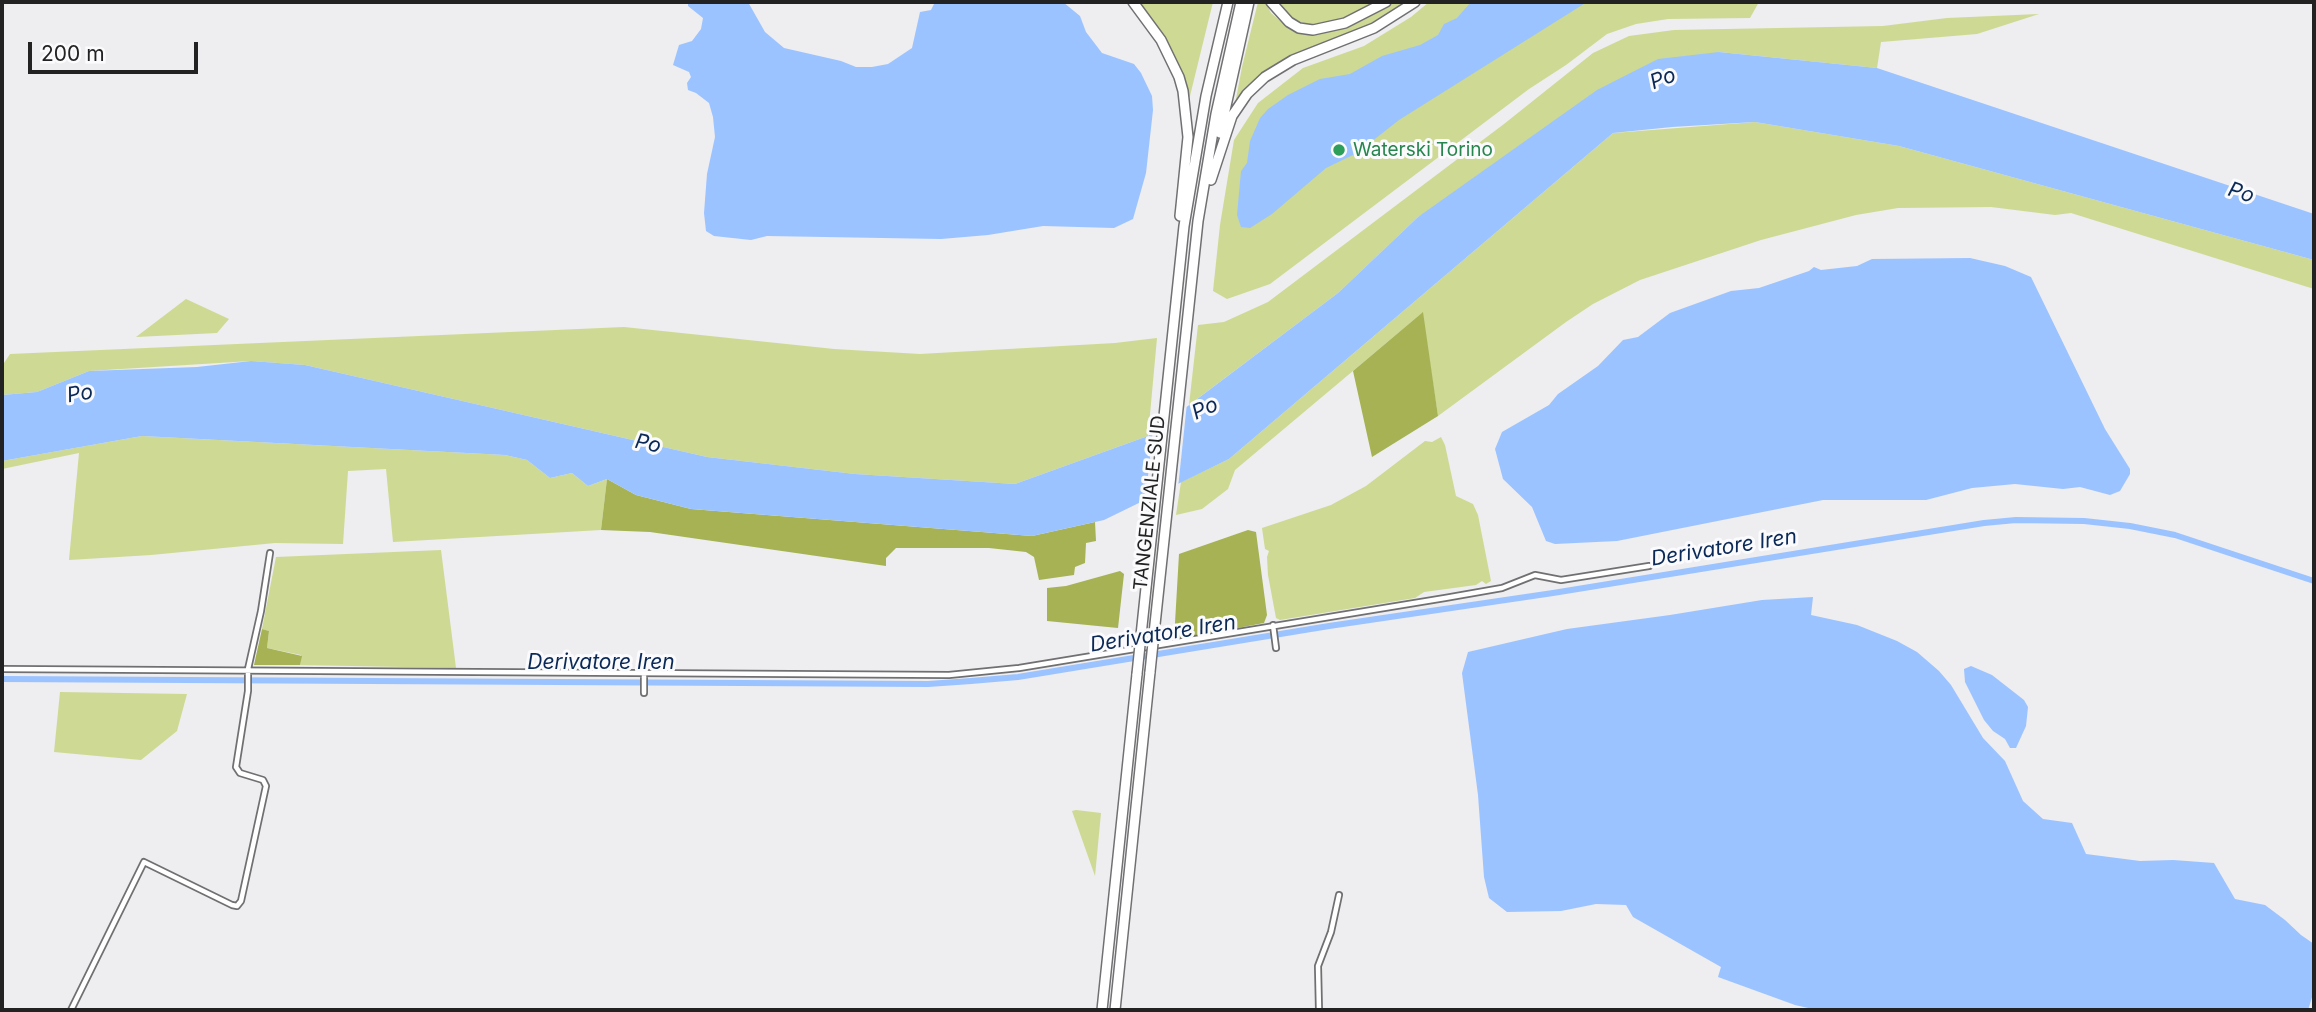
<!DOCTYPE html>
<style>
body{margin:0}
#map{position:relative;width:2316px;height:1012px;overflow:hidden;background:#eeedef;font-family:Inter,sans-serif}
canvas{display:block}
.frame{position:absolute;inset:0;border:4px solid #222;pointer-events:none}
.scale{position:absolute;left:28px;top:42px;width:170px;height:32px;box-sizing:border-box;border:4px solid #222;border-top:0;padding-left:9px;font-size:21px;line-height:24px;white-space:nowrap;color:#222;-webkit-text-stroke:5px #fbfbfd;paint-order:stroke}
</style>
<div id="map">
<canvas width="2316" height="1012"></canvas>
<div class="frame"></div>
<div class="scale">200 m</div>
</div>
<script>
const context = document.querySelector('canvas').getContext('2d');
context.lineJoin = 'round';
function fill(path, color) {
  context.fillStyle = color;
  context.fill(path, 'evenodd');
}
function shape(rows) {
  const path = new Path2D();
  for (const r of rows) {
    path.moveTo(r[0], r[1]);
    for (let i = 2; i < r.length; i += 2) path.lineTo(r[i], r[i + 1]);
  }
  return path;
}
function trace(path, color, width, dash) {
  context.strokeStyle = color;
  context.lineWidth = width;
  context.lineCap = dash ? 'butt' : 'round';
  context.setLineDash(dash || []);
  context.stroke(path);
}
function drawText(font, color, halo, rows, align = 'center') {
  context.font = font + ' Inter,sans-serif';
  context.lineWidth = 6;
  context.setLineDash([]);
  context.textBaseline = 'middle';
  context.strokeStyle = halo;
  context.fillStyle = color;
  for (const [text, x, y, turn = 0] of rows) {
    context.save();
    context.translate(x, y);
    context.rotate((+turn || 0) * Math.PI / 180);
    context.textAlign = isNaN(turn) ? turn : align;
    if (halo) context.strokeText(text, 0, 0);
    context.fillText(text, 0, 0);
    context.restore();
  }
}
const green = shape([
 [1138,2,1213,2,1189,100,1175,56,1157,27],
 [1258,2,1265,2,1271,13,1286,26,1310,35,1346,27,1392,2,1408,2,1364,28,1286,58,1258,78,1238,99,1236,99,1242,67],
 [1276,2,1375,2,1341,19,1313,26,1293,19],
 [1429,2,1759,2,1750,18,1668,19,1636,24,1607,34,1566,65,1529,89,1270,284,1227,299,1213,291,1220,225,1234,140,1258,103,1303,68,1364,46,1411,17],
 [2039,14,1977,34,1881,42,1877,68,1719,52,1418,217,1338,293,1189,405,1198,325,1224,322,1268,302,1504,124,1593,53,1629,36,1674,30,1883,26,1947,18],
 [1755,122,1899,146,2314,260,2314,289,2071,213,2055,215,1991,207,1898,208,1856,215,1761,240,1640,280,1593,304,1566,322,1438,416,1422,313,1235,470,1228,489,1202,509,1176,515,1181,482,1229,459,1613,133],
 [186,299,229,319,217,333,136,337],
 [624,327,834,349,920,354,1115,343,1157,338,1148,436,1015,484,855,474,707,457,305,365,251,361,89,371,37,392,2,395,2,366,10,354],
 [142,436,505,455,527,460,550,478,572,473,588,486,607,479,601,530,393,542,386,469,348,471,343,544,275,543,151,555,69,560,79,453,2,469,2,461],
 [1441,437,1445,445,1456,496,1473,504,1478,515,1491,581,1486,584,1482,581,1476,585,1424,592,1415,598,1280,620,1276,618,1268,575,1267,557,1269,551,1265,549,1262,528,1331,505,1366,486,1425,441,1432,442],
 [441,550,456,668,300,665,301,655,267,648,269,631,262,629,276,557],
 [60,692,187,694,177,731,141,760,54,752],
 [1076,810,1101,813,1095,876,1072,811]
]);
const forest = shape([
 [1423,312,1438,416,1372,457,1353,371],
 [607,479,636,495,691,509,1032,536,1095,522,1096,541,1086,543,1085,563,1075,567,1074,575,1039,580,1034,557,1026,552,989,548,896,548,886,558,886,566,650,532,601,530],
 [1248,530,1256,532,1267,615,1264,623,1174,640,1179,554],
 [1120,571,1124,574,1118,628,1047,621,1047,588,1066,586],
 [262,629,269,631,267,648,302,656,300,665,254,665]
]);
const water = shape([
 [688,2,748,2,765,32,784,48,841,61,856,67,872,67,888,64,912,48,920,12,931,10,935,2,1063,2,1080,16,1086,32,1102,53,1134,64,1141,73,1152,96,1153,110,1146,173,1133,219,1114,228,1043,226,988,235,941,239,767,236,751,240,714,236,706,231,704,213,707,174,715,137,713,117,709,103,696,93,688,90,687,83,691,77,689,72,673,65,679,45,692,41,701,29,703,18,688,6],
 [1471,2,1587,2,1399,120,1357,153,1326,168,1272,214,1250,228,1241,227,1237,215,1241,171,1247,163,1250,141,1260,118,1268,109,1288,95,1320,79,1350,74,1382,56,1420,45,1438,35,1444,24,1457,18],
 [1719,52,1877,68,2314,214,2314,260,1899,146,1755,122,1672,127,1613,133,1229,459,1104,520,1032,536,691,509,636,495,607,479,588,486,572,473,550,478,527,460,505,455,142,436,2,461,2,395,37,392,89,371,197,367,251,361,305,365,707,457,855,474,1015,484,1148,436,1338,293,1418,217,1597,90,1658,59],
 [1970,258,2005,266,2031,277,2105,429,2130,469,2130,474,2120,491,2110,495,2080,487,2063,489,2015,484,1972,488,1926,500,1823,500,1617,541,1555,544,1546,541,1532,507,1503,479,1495,449,1502,432,1549,405,1558,394,1598,366,1623,340,1638,337,1670,313,1731,291,1759,288,1809,271,1814,267,1821,270,1857,266,1872,259],
 [1813,597,1811,615,1857,625,1897,641,1917,652,1939,671,1951,685,1983,738,2005,761,2023,801,2043,819,2072,823,2086,854,2140,861,2173,860,2214,863,2235,899,2265,905,2285,920,2301,935,2314,944,2314,991,2308,1010,1817,1010,1795,1005,1718,977,1721,967,1633,917,1626,905,1596,904,1561,911,1507,912,1489,898,1484,877,1478,795,1462,673,1468,652,1567,629,1670,615,1762,600],
 [1971,666,1992,675,2024,700,2028,707,2026,726,2016,748,2010,748,2005,739,1993,731,1984,720,1965,682,1964,669]
]);
const pier = shape([
 [1187,403,1178,488,1145,504,1153,429]
]);
const canal = shape([
 [2,679,928,684,971,681,1018,677,1329,626,1553,593,1984,523,2016,520,2084,521,2130,526,2175,535,2314,581]
]);
const street = shape([
 [1273,625,1276,648],
 [640,666,644,675,644,693],
 [2,669,949,675,1019,668,1445,598,1502,588,1535,575,1561,580,1649,566],
 [71,1010,144,862,232,905,237,906,241,901,266,786,263,780,240,773,236,767,248,691,248,669,261,611,270,553],
 [1319,1010,1318,966,1331,932,1339,895]
]);
const highway = shape([
 [1133,2,1161,40,1179,77,1183,91,1188,137,1180,216],
 [1271,2,1289,22,1299,28,1313,30,1345,23,1386,2],
 [1220,133,1249,2],
 [1211,180,1232,116,1247,94,1265,77,1293,60,1374,28,1415,2],
 [1153,643,1198,221,1216,114,1241,2],
 [1140,645,1184,226,1206,96,1228,2],
 [1102,1010,1137,674],
 [1115,1010,1150,672]
]);
const highwayBridge = shape([
 [1150,672,1153,643],
 [1137,674,1140,645]
]);
const markers = [
 [1339,150,7,"#2e9e5b"]
];
const leisureNames = [
 ["Waterski Torino",1353,150]
];
const streetNames = [
 ["TANGENZIALE SUD",1150,503,-84]
];
const waterNames = [
 ["Po",1663,79,-21],
 ["Po",2241,193,18],
 ["Po",80,394,-10],
 ["Po",1205,409,-24],
 ["Po",648,444,12],
 ["Derivatore Iren",1724,548,-9],
 ["Derivatore Iren",1163,634,-9],
 ["Derivatore Iren",601,663]
];
fill(green, '#ced994');
fill(forest, '#a6b254');
fill(water, '#9bc3ff');
fill(pier, '#eeedef');
trace(canal, '#9bc3ff', 6);
trace(street, '#707072', 8);
trace(highway, '#707072', 12);
trace(street, '#fff', 4.5);
trace(highway, '#fff', 9);
trace(highwayBridge, '#707072', 12, []);
trace(highwayBridge, '#fff', 9);
for (const [x, y, r, color] of markers) {
  const dot = new Path2D();
  dot.arc(x, y, r, 0, 2 * Math.PI);
  context.fillStyle = color;
  context.fill(dot);
  trace(dot, '#fbfbfd', 2.5);
}
drawText('19px', '#27864d', '#fbfbfd', leisureNames, 'left');
drawText('19px', '#222', '#fbfbfd', streetNames);
drawText('italic 21px', '#0a2957', '#fbfbfd', waterNames);
</script>
